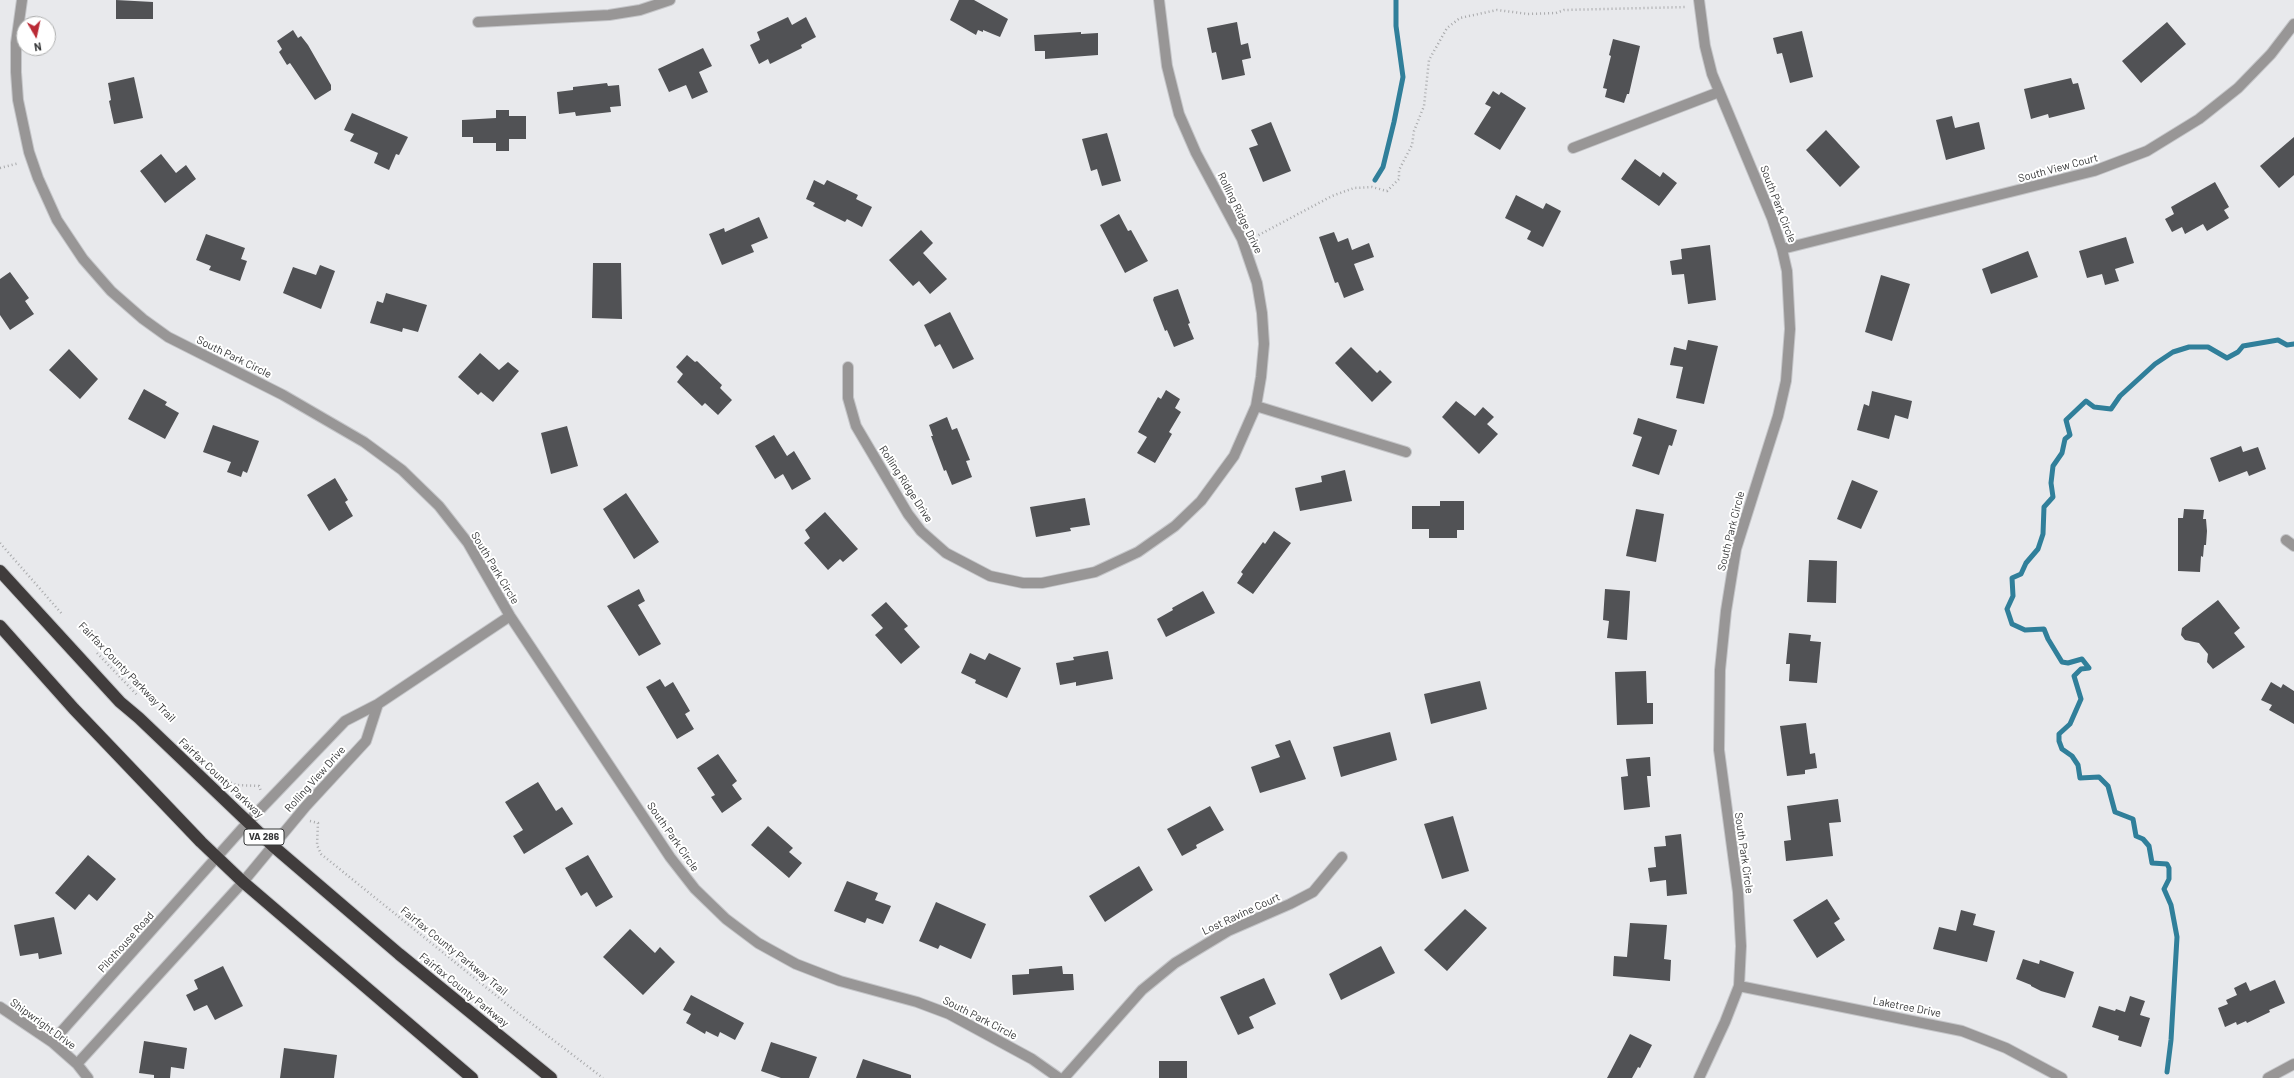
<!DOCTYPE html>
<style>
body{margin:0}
#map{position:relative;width:2294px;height:1078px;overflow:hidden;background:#e8e9ec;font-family:Barlow,sans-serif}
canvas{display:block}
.north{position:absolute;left:16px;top:16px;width:40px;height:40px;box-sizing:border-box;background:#fff;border:1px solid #aeafaf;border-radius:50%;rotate:171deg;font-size:11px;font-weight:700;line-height:16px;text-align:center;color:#353637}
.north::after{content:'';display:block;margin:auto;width:14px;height:18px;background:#ba2a35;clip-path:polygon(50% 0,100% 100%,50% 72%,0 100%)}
</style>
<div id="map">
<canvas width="2294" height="1078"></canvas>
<div class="north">N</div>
</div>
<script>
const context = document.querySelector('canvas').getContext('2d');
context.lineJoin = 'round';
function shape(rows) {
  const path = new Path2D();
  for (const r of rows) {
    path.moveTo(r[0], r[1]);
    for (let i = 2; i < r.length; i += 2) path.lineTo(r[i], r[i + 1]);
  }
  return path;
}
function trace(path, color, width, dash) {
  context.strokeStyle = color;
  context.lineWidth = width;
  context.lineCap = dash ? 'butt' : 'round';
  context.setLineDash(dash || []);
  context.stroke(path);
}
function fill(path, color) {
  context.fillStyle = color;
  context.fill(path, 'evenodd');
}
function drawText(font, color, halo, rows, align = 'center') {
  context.font = font + ' Barlow,sans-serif';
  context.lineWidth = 4;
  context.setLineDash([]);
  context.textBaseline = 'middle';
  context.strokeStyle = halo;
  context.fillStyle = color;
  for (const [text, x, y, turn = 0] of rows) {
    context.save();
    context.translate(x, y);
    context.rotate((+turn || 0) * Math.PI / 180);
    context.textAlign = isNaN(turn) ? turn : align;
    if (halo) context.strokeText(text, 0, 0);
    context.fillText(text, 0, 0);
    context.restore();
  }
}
const stream = shape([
 [1375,180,1383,167,1394,122,1403,77,1396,26,1396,0],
 [2167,1072,2171,1040,2177,937,2171,905,2164,889,2169,879,2169,868,2167,864,2152,863,2149,846,2143,839,2136,836,2133,819,2115,812,2108,786,2099,777,2080,778,2078,765,2072,756,2062,749,2059,741,2059,734,2070,724,2081,699,2074,676,2081,669,2089,668,2082,659,2068,663,2062,662,2048,639,2044,629,2025,630,2012,624,2007,609,2013,596,2012,578,2021,574,2026,563,2038,549,2043,534,2044,507,2053,497,2051,483,2053,466,2062,453,2065,439,2070,435,2066,420,2086,401,2094,407,2111,409,2120,396,2155,364,2173,352,2189,347,2208,347,2227,358,2238,352,2243,346,2278,340,2287,345,2294,344]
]);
const building = shape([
 [116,0,153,2,153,19,116,19],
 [959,0,974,0,1008,19,1000,37,983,30,983,32,978,30,976,35,950,20],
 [788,17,792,25,806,17,816,37,801,45,802,48,770,64,768,59,759,64,750,45,760,40,757,32],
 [1237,22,1241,45,1248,43,1251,58,1242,60,1245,75,1222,80,1216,52,1212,53,1207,28],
 [2167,22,2186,44,2141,83,2122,61],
 [293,30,298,38,301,36,308,45,331,85,331,90,315,100,290,63,287,65,279,52,282,49,277,41],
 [1802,31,1813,77,1790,83,1782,53,1777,54,1773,38],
 [1081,32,1081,34,1098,33,1098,55,1045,59,1045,51,1035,51,1034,35],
 [1613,39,1640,46,1629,94,1627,94,1624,103,1605,97,1607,89,1603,88,1611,56,1609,55],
 [703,48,712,66,699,72,708,92,692,99,686,85,669,92,658,69],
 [134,77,143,118,114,124,109,101,111,100,108,83],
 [2071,78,2073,84,2078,83,2085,109,2049,118,2048,114,2031,119,2024,89],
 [607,83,608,86,619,85,621,106,610,107,611,112,576,116,575,112,559,114,557,92,573,90,573,87],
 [1493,91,1499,95,1501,92,1526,108,1500,150,1474,134,1491,107,1485,104],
 [496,110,509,110,509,116,526,116,526,139,509,139,509,151,496,151,496,143,473,143,473,137,462,137,462,120,496,118],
 [352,113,408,137,399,155,396,154,389,170,374,163,378,153,350,141,354,134,344,130],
 [1952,116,1955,128,1979,122,1985,149,1946,160,1936,120],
 [1271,122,1291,171,1263,182,1249,148,1258,145,1251,130],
 [1826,130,1860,167,1840,187,1806,150],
 [1107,133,1121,181,1102,186,1097,169,1091,171,1082,139],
 [2294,137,2294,175,2279,188,2260,166],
 [161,154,176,173,186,165,196,179,165,203,140,171],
 [1635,159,1660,177,1663,172,1677,183,1659,206,1621,179],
 [814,180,824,185,827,180,858,195,856,199,872,207,862,227,847,219,845,222,813,206,815,203,806,199],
 [2215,182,2229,207,2224,210,2229,218,2207,231,2203,224,2185,234,2182,227,2172,232,2165,219,2174,214,2171,207],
 [1516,195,1543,209,1546,203,1561,211,1543,247,1527,239,1531,231,1505,218],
 [1119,214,1128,231,1131,230,1148,261,1125,273,1100,225],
 [759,217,768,238,751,245,754,252,722,265,709,234,724,228,725,232],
 [921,230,933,243,923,253,947,279,930,294,919,281,913,286,889,260],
 [1334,232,1338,242,1348,238,1352,250,1369,243,1374,257,1354,264,1364,290,1344,298,1338,282,1335,283,1319,237],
 [206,234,245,248,241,259,247,261,240,281,209,270,211,266,196,260],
 [2126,237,2134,263,2115,269,2119,281,2105,285,2102,274,2087,278,2079,251],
 [1710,245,1716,300,1688,304,1684,274,1672,275,1670,261,1682,259,1681,249],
 [2028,251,2038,277,1991,294,1982,269],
 [593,263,621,263,622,319,592,318],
 [320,265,335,271,321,309,283,293,293,267,316,275],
 [10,272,29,298,25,301,34,314,10,330,0,315,0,279],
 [1881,275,1910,284,1892,341,1865,332],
 [1178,289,1190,323,1188,324,1194,339,1174,347,1167,330,1165,331,1153,300,1154,297],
 [386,293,427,305,418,332,403,328,402,332,370,323,377,301,383,303],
 [950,312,974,359,953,369,940,344,935,347,924,325],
 [1688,340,1718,346,1704,404,1676,398,1683,367,1670,365,1674,347,1686,350],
 [1351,347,1377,373,1380,370,1392,382,1372,402,1335,363],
 [69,349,98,379,80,399,49,370],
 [480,353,499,370,508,362,519,371,493,402,481,392,478,395,458,377],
 [687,355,695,362,697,361,722,385,720,388,732,400,718,415,705,403,702,406,677,382,683,374,676,367],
 [144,389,167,402,165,405,179,413,165,439,128,419],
 [1166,390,1180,399,1175,408,1181,412,1169,432,1172,434,1155,463,1137,453,1147,437,1138,432,1158,397,1161,399],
 [1872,391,1912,401,1908,419,1895,415,1889,439,1857,430,1864,404,1869,406],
 [1456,401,1475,416,1483,407,1494,417,1487,424,1498,434,1479,454,1442,417],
 [947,417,952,430,957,428,970,460,966,461,972,477,952,485,946,470,944,471,931,436,933,436,929,425],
 [1638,418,1677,430,1672,446,1669,445,1659,475,1632,466,1642,437,1633,434],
 [213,425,259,441,247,473,243,471,241,477,227,472,231,462,203,452],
 [567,426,578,466,551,474,541,433],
 [774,435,787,456,794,451,811,479,792,490,783,474,775,479,755,446],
 [2241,446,2243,452,2258,447,2266,469,2249,476,2247,471,2219,482,2210,458],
 [1345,470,1352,501,1300,511,1295,488,1322,482,1321,476],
 [335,478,348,500,345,502,353,516,329,531,307,495],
 [1852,480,1878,491,1861,529,1837,519],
 [626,493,659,542,634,559,603,509],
 [1085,498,1090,525,1070,528,1071,531,1036,537,1030,507],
 [1440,501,1464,501,1464,530,1457,530,1457,538,1429,538,1429,529,1412,529,1412,506,1440,506],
 [1636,509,1664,514,1656,562,1626,556],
 [2184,509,2204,510,2203,519,2206,519,2207,531,2206,545,2204,545,2203,557,2201,556,2200,572,2178,571,2178,518,2183,518],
 [825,512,858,549,843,562,840,559,828,570,804,543,810,538,805,530],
 [1274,531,1291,543,1253,594,1237,583,1243,574,1241,572,1263,542,1265,544],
 [1809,560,1837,561,1836,603,1807,602],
 [639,589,645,601,638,605,661,644,639,656,607,606],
 [1605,589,1630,591,1627,640,1607,638,1609,621,1603,620],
 [1203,591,1215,613,1166,637,1157,619,1173,610,1172,608],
 [2218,600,2240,628,2234,633,2245,647,2213,669,2207,662,2208,654,2199,643,2185,640,2181,635,2182,628],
 [886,602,908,626,904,629,920,647,901,664,875,635,883,628,871,615],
 [1789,633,1811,635,1810,641,1821,642,1817,683,1789,681,1790,664,1786,664],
 [1108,651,1113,679,1076,686,1076,682,1060,685,1056,663,1074,660,1073,657],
 [970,653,985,660,989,653,1021,668,1007,698,975,683,976,680,961,673],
 [1646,671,1647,703,1653,703,1653,724,1617,725,1615,672],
 [660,679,665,687,673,682,690,711,685,714,694,729,677,739,646,687],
 [1480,681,1487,709,1431,724,1424,694],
 [2271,682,2281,688,2283,684,2294,691,2294,724,2269,710,2272,705,2261,700],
 [1806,723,1810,754,1815,753,1817,768,1805,770,1805,774,1787,776,1780,726],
 [1390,732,1397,760,1341,777,1333,747],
 [1290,740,1306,779,1260,793,1251,767,1280,757,1275,745],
 [718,754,737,781,732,785,742,799,722,813,711,797,715,795,697,768],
 [1650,757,1651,776,1647,776,1650,807,1624,810,1621,777,1628,776,1626,759],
 [538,782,556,811,562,807,573,824,524,854,513,836,523,830,505,802],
 [1838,799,1841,822,1829,823,1833,856,1786,861,1784,841,1791,840,1787,806],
 [1210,806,1224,830,1196,845,1197,848,1182,856,1167,829],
 [1453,816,1469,871,1442,879,1424,824],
 [768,826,793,848,789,852,802,863,789,878,751,845],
 [1681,834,1687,894,1667,896,1666,880,1650,882,1648,868,1656,867,1654,847,1666,846,1665,836],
 [88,855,116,879,97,901,89,894,75,910,55,893],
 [588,855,613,897,596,907,587,892,581,896,565,868],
 [1139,866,1153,890,1105,922,1089,896],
 [847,881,878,893,875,900,891,906,883,924,867,918,865,923,834,911],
 [1827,899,1840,919,1834,923,1845,940,1817,958,1793,920],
 [936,902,986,924,971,959,940,945,938,949,919,941],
 [1465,909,1487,928,1447,971,1424,950],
 [1961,910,1976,914,1973,925,1995,931,1987,962,1933,949,1939,927,1956,931],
 [54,917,62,954,39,959,38,953,20,956,14,925],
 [1630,923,1667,925,1664,959,1671,960,1670,981,1613,976,1614,956,1627,957],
 [630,929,655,953,660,947,675,962,643,995,603,957],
 [1381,946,1395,973,1341,1000,1329,974],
 [2023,959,2039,964,2040,960,2074,972,2065,998,2041,991,2031,986,2031,985,2016,979],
 [223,966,243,1006,215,1020,207,1005,194,1011,186,995,198,989,194,980],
 [1062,966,1063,974,1073,974,1074,990,1013,995,1012,975,1029,974,1029,969],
 [1264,978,1276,1004,1249,1017,1254,1028,1238,1035,1220,997],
 [2275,980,2285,1003,2269,1010,2270,1012,2247,1023,2246,1021,2237,1025,2236,1022,2225,1027,2218,1008,2228,1004,2226,1000,2237,995,2234,988,2246,982,2250,991],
 [691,995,744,1023,735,1040,720,1032,718,1037,706,1031,705,1034,686,1023,691,1014,683,1010],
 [2130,996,2145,1001,2140,1015,2150,1018,2141,1047,2118,1040,2119,1036,2092,1027,2099,1006,2115,1011,2116,1009,2125,1012],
 [1630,1034,1652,1045,1640,1068,1638,1067,1632,1078,1607,1078],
 [144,1041,187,1048,184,1069,171,1067,170,1078,154,1078,154,1075,139,1073],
 [771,1042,817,1057,809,1078,781,1078,761,1071],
 [284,1048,337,1055,334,1078,280,1078],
 [863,1059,911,1075,911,1078,856,1078],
 [1159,1061,1187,1061,1187,1078,1159,1078]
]);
const path = shape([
 [0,168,19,163],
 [1255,237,1332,196,1354,188,1372,187,1387,191,1399,179,1399,170,1412,145,1414,131,1424,106,1429,60,1447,28,1460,18,1497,10,1528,14,1556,13,1564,10,1687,7],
 [0,543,62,614],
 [97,653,138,696],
 [227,781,236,785,259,786,261,791],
 [310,821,318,823,317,845,321,854,514,1010,603,1078]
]);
const minor = shape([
 [22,0,16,43,16,72,18,100,29,152,38,178,57,220,83,259,111,291,143,319,168,337,283,395,364,442,402,470,439,506,468,543,510,616,670,857,695,889,726,919,758,943,796,964,840,981,917,1002,949,1014,1032,1059,1059,1078],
 [1699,0,1705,46,1712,74,1772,218,1782,249,1787,271,1790,329,1786,381,1778,416,1736,549,1726,611,1720,670,1719,750,1738,892,1741,946,1739,986,1725,1022,1699,1078],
 [478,22,609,15,640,10,670,0],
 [1573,148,1719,92],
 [1782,249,2094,171,2147,151,2199,119,2238,88,2271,54,2294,24],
 [848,367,848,398,856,426,908,514,921,531,946,553,990,576,1023,583,1042,583,1095,572,1138,552,1175,526,1201,501,1234,456,1256,406,1261,377,1264,344,1262,313,1257,283,1242,239,1196,153,1179,114,1167,66,1159,0],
 [1256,406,1406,452],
 [2286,540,2294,546],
 [1739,986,1962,1031,2006,1048,2062,1078],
 [0,1007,52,1042,77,1064,88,1078],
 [52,1042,248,822,345,721,378,704,510,616],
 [77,1064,243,882,306,806,366,741,378,704],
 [1064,1078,1142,990,1175,963,1228,931,1290,904,1313,892,1342,857],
 [2268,1078,2294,1064]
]);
const highway = shape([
 [0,571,120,702,139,718,273,846,399,954,551,1078],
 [0,626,74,709,201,842,243,882,472,1078]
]);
const shields = [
 [264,837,40]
];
const shieldNames = [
 ["VA 286",264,837]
];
const streetNames = [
 ["South View Court",2058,168,-15],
 ["South Park Circle",1778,204,69],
 ["Rolling Ridge Drive",1240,213,64],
 ["South Park Circle",234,357,26],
 ["Rolling Ridge Drive",906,484,57],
 ["South Park Circle",1731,531,-76],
 ["South Park Circle",495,568,59],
 ["Fairfax County Parkway Trail",127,672,46],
 ["Fairfax County Parkway",221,778,43],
 ["Rolling View Drive",315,779,-48],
 ["South Park Circle",673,837,55],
 ["South Park Circle",1744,853,82],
 ["Lost Ravine Court",1241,914,-25],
 ["Pilothouse Road",126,942,-48],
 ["Fairfax County Parkway Trail",454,951,39],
 ["Fairfax County Parkway",464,990,39],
 ["Laketree Drive",1907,1007,11],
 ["South Park Circle",980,1018,27],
 ["Shipwright Drive",43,1024,36]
];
trace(stream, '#307f9a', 5);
fill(building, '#515255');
trace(minor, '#c4c5c8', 12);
trace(highway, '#c4c5c8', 14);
trace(path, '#a8a9ab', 2.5, [1, 3]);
trace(minor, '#989696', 10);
trace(highway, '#403c3c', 12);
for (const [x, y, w] of shields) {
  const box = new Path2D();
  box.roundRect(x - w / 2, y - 8, w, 16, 3);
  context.fillStyle = '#fff';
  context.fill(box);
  trace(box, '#353637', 1);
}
drawText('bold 10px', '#353637', null, shieldNames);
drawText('11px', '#353637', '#fff', streetNames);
</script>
